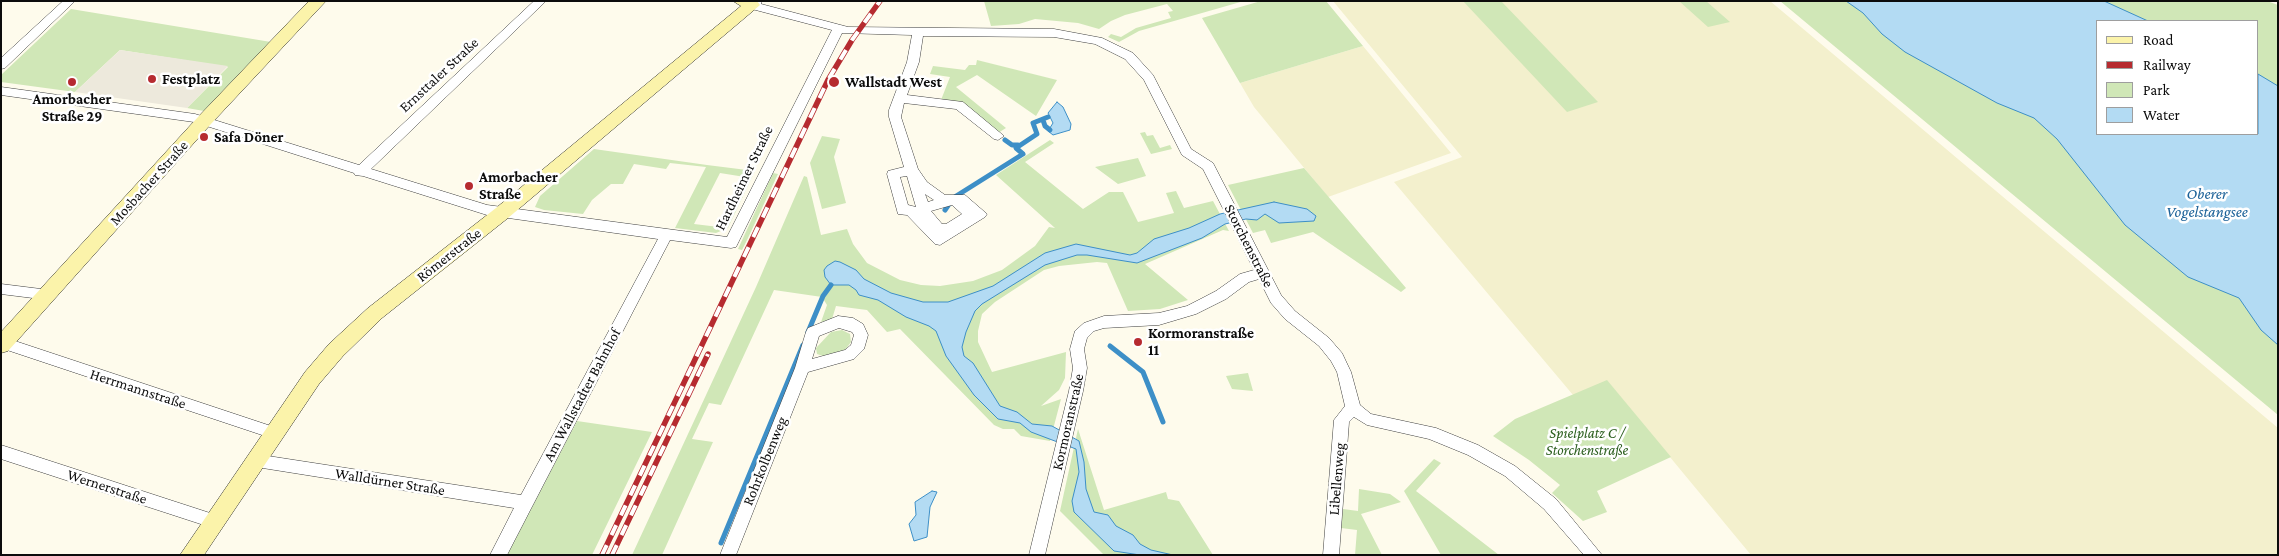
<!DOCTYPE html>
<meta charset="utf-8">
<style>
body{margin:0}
#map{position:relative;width:2279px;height:556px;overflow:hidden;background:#fefbec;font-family:"Crimson Pro",serif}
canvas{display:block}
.frame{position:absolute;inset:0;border:2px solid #0c0c0c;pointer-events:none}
.legend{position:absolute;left:2096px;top:20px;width:162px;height:115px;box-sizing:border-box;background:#fff;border:1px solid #9e9e9e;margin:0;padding:6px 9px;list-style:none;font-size:15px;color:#0c0c0c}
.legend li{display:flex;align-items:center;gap:10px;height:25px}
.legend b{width:25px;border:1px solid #9e9e9e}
</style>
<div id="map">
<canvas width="2279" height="556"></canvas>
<div class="frame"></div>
<ul class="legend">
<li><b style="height:6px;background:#fbf3aa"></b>Road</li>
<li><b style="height:6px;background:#b62b30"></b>Railway</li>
<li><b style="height:14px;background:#d0e7b7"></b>Park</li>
<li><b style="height:14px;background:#b3dbf3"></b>Water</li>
</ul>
</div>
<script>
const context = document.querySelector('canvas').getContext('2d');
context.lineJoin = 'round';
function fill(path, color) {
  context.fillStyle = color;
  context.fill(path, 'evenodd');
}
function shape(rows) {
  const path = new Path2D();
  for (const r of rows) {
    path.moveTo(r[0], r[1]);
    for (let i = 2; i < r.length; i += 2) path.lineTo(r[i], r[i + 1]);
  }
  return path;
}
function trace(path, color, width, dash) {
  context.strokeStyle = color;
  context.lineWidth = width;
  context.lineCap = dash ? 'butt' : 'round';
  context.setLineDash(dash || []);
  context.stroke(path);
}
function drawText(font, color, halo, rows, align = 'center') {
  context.font = font + ' "Crimson Pro",serif';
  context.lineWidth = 5;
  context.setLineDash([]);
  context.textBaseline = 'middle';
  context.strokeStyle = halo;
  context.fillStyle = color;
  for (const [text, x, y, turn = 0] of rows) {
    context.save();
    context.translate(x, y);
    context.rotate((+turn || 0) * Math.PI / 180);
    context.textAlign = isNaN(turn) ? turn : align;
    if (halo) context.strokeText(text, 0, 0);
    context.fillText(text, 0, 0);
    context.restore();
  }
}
const farmland = shape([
 [1333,1,1770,1,2278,428,2278,555,1751,555,1607,381,1573,395,1394,182,1462,157],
 [1363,46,1451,153,1328,197,1254,107,1240,83]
]);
const green = shape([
 [984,1,1244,1,1139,31,1119,42,1108,37,1111,34,1121,37,1136,28,1171,18,1168,12,1173,11,1167,4,1125,15,1111,21,1099,29,1078,23,1035,19,1019,24,991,26],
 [1261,1,1326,1,1363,46,1240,83,1202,18],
 [1463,1,1501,1,1598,102,1567,112],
 [1679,1,1706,1,1730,22,1708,27],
 [1780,1,2267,1,2278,5,2278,415],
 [2098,21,2258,21,2258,134,2098,134],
 [71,9,271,42,204,111,187,108,228,67,120,50,75,92,1,82,1,75],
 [977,60,1057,80,1036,116,977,75,956,87,1006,128,998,133,941,100,950,77,930,74,933,66,965,70,969,65,976,65],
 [1145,132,1147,136,1153,135,1160,148,1170,145,1172,149,1151,154,1140,133],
 [822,136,840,139,834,157,846,203,822,209,810,163],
 [1050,140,1054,143,1025,162,1083,209,1109,192,1123,192,1138,222,1174,213,1166,193,1176,191,1184,208,1213,201,1229,231,1223,230,1145,264,1188,300,1160,309,1128,311,1107,263,1097,262,1059,266,1044,270,995,302,982,314,978,331,978,342,992,372,1066,352,1065,378,1059,390,1041,406,1061,399,1050,441,1021,436,1014,429,1003,429,994,425,900,329,887,332,867,310,836,306,832,319,821,322,827,305,822,297,774,290,721,405,709,403,692,439,713,442,662,555,632,555,756,287,804,176,807,177,821,235,847,229,853,244,867,263,900,280,921,285,940,286,973,281,1002,270,1035,246,1049,227,1055,228,996,175],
 [594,149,707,165,755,171,728,228,716,233,675,228,706,167,670,163,666,169,634,164,623,184,611,184,592,200,583,214,544,210,535,207,540,196],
 [720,173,745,177,719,227,694,224],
 [1138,158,1146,176,1118,184,1095,167],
 [1304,168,1406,288,1401,292,1313,232,1271,243,1265,230,1253,233,1228,185],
 [773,173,778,174,748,238,742,250,738,249],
 [842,330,850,334,851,342,845,350,823,356,817,354,816,348,831,332],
 [1248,373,1253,391,1232,389,1226,376],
 [1607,380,1671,457,1597,491,1607,512,1583,521,1552,493,1560,485,1529,460,1493,436,1515,419],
 [577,421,652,432,592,555,507,555],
 [1078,429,1104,510,1166,492,1168,499,1179,501,1213,555,1104,555,1060,511],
 [1434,459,1441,463,1416,491,1499,555,1441,555,1404,491],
 [1359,489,1390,494,1401,502,1361,514,1382,555,1355,555,1357,530,1341,528,1343,509,1358,511]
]);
const plaza = shape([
 [120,50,228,66,187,108,75,92]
]);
const water = shape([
 [1846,1,2104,1,2148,21,2098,21,2098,134,2258,134,2258,74,2278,86,2278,345,2261,330,2239,298,2188,277,2125,225,2057,139,2034,118,1997,103,1905,52,1882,34,1863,13,1846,1],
 [1057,102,1063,107,1071,124,1070,130,1053,135,1048,131,1053,123,1048,113,1057,102],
 [1274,202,1307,209,1316,216,1314,221,1279,223,1265,214,1257,220,1246,219,1225,224,1202,238,1137,263,1087,255,1077,255,1045,265,982,304,975,311,966,332,962,347,964,356,973,363,1000,406,1017,412,1032,424,1052,426,1079,441,1084,462,1086,489,1094,512,1108,515,1116,526,1133,535,1140,544,1151,550,1173,555,1140,555,1114,551,1074,512,1072,501,1079,472,1076,449,1031,432,1020,423,998,419,974,395,946,356,936,331,929,326,906,317,878,300,859,295,856,290,849,285,831,285,825,277,824,270,827,266,835,261,840,262,856,270,864,279,891,293,923,302,948,302,993,286,1045,253,1076,244,1130,255,1137,253,1154,239,1189,228,1220,214,1274,202],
 [932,491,937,492,930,507,927,537,914,541,909,524,916,515,915,502,932,491]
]);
const stream = shape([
 [1043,120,1045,126,1050,130],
 [1005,140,1012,145,1018,145],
 [945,210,953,198,1023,154,1016,148,1037,134,1033,123,1048,117],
 [808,332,823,296,831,285],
 [1110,346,1143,372,1163,422],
 [721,543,803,345]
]);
const street = shape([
 [63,1,75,1,5,68,1,69,1,58,63,1],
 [534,1,546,1,371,169,487,205,727,237,832,30,748,8,746,5,749,1,762,1,761,4,848,27,1054,29,1102,38,1133,53,1153,75,1191,149,1213,163,1281,295,1295,311,1329,338,1342,353,1351,372,1360,405,1371,414,1436,428,1478,445,1515,466,1556,499,1602,555,1584,555,1544,509,1505,476,1468,455,1429,439,1367,425,1354,417,1349,422,1339,555,1323,555,1334,420,1345,406,1337,372,1331,361,1319,346,1285,319,1271,303,1259,279,1249,282,1226,299,1196,314,1159,325,1104,328,1094,331,1087,338,1084,349,1087,368,1083,391,1045,555,1029,555,1069,391,1073,368,1070,349,1075,331,1084,323,1104,316,1159,313,1187,306,1216,291,1240,274,1254,270,1203,169,1182,155,1144,80,1125,59,1095,44,1054,37,923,36,919,62,907,95,963,102,1004,136,998,140,994,139,956,109,904,103,901,117,918,169,927,182,945,195,965,195,987,214,985,217,940,245,935,244,907,215,898,214,887,174,888,171,904,167,889,117,889,110,907,62,912,35,842,33,736,247,731,248,670,240,507,555,490,555,514,508,250,466,247,461,250,456,255,454,521,495,658,239,487,215,363,176,355,175,354,173,194,122,1,95,1,87,195,114,359,165,534,1],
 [907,176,916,207,908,205,900,177,907,176],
 [925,194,934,200,928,202,925,194],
 [952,205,962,214,946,224,942,224,931,211,952,205],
 [1,284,49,290,54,291,56,295,54,299,49,300,1,294,1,284],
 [838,316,853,318,863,324,868,335,864,349,854,359,808,372,736,555,720,555,795,368,806,332,808,328,838,316],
 [839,328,852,332,854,335,851,345,845,350,812,359,819,336,839,328],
 [3,337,274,427,279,428,282,433,279,438,274,439,1,348,3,337],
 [1,445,213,514,219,516,221,521,219,526,213,528,1,459,1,445]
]);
const secondary = shape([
 [309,1,326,1,210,125,8,351,1,353,1,332,198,117,309,1],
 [733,1,757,1,760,5,508,218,382,318,343,356,319,384,204,555,180,555,305,372,329,344,368,308,496,208,741,6,733,1]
]);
const rail = shape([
 [602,555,828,80,852,40,880,1],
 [612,555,708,354]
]);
const markers = [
 [152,79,5,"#b62b30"],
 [72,82,5,"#b62b30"],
 [834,82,6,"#b62b30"],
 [204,137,5,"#b62b30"],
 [469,186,5,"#b62b30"],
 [1138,342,5,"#b62b30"]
];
const streetNames = [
 ["Ernsttaler Straße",439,75,-43],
 ["Hardheimer Straße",744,178,-64],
 ["Mosbacher Straße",149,183,-48],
 ["Storchenstraße",1249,246,63],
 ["Römerstraße",449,255,-38],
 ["Herrmannstraße",138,389,18],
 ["Am Wallstadter Bahnhof",582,395,-62],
 ["Kormoranstraße",1068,422,-77],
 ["Rohrkolbenweg",765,461,-68],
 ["Libellenweg",1337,479,-85],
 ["Walldürner Straße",390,482,9],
 ["Wernerstraße",107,487,18]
];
const poiNames = [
 ["Festplatz",162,79],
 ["Wallstadt West",845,82],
 ["Amorbacher",72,99,"center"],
 ["Straße 29",72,116,"center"],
 ["Safa Döner",214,137],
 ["Amorbacher",479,177],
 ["Straße",479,194],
 ["Kormoranstraße",1148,333],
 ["11",1148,350]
];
const parkNames = [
 ["Spielplatz C /",1587,433],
 ["Storchenstraße",1587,450]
];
const waterNames = [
 ["Oberer",2207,194],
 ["Vogelstangsee",2207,212]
];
fill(farmland, '#f3f0cd');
fill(green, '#d0e7b7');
fill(plaza, '#ede9dc');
fill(water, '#b3dbf3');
trace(water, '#3d8fc7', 1);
trace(stream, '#3d8fc7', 5);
trace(street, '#3f3f3f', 1);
trace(secondary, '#2e2e2e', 1);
fill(street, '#fff');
fill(secondary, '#fbf3aa');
trace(rail, '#b62b30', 5.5);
trace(rail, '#fff', 4, [11]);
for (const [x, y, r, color] of markers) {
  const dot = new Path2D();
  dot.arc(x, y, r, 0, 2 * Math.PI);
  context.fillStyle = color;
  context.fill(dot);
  trace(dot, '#fff', 2);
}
drawText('15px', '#0c0c0c', '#fff', streetNames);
drawText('bold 15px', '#0c0c0c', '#fff', poiNames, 'left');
drawText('italic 15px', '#2d6020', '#fff', parkNames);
drawText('italic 16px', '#1b6198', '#fff', waterNames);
</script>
